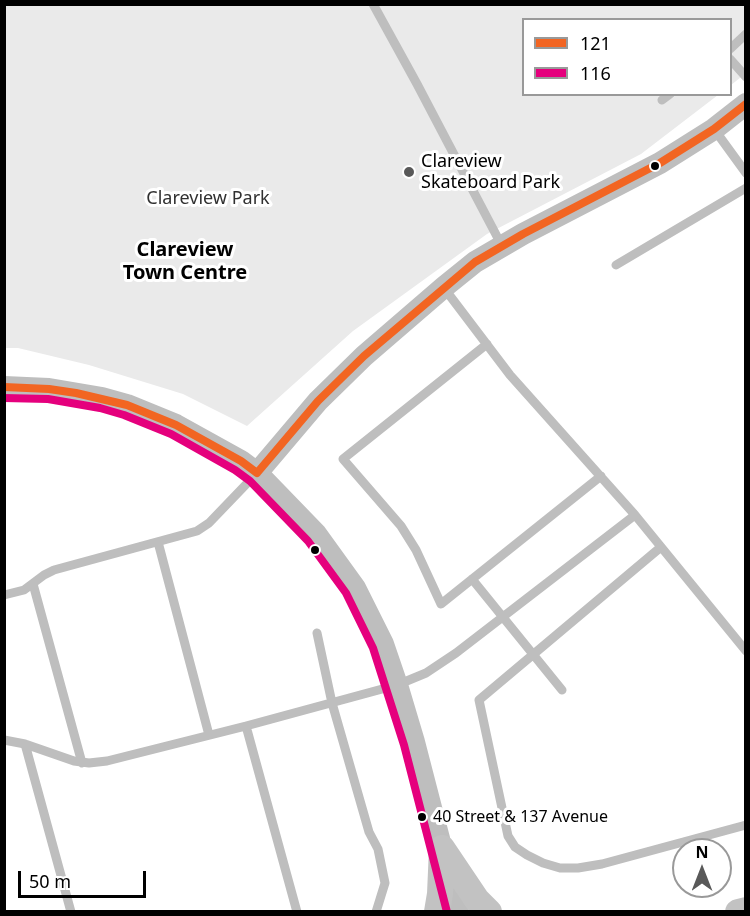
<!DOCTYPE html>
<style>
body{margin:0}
#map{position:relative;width:750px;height:916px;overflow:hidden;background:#fff;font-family:"Noto Sans",sans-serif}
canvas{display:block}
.frame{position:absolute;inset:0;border:6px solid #000;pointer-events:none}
.legend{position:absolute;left:522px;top:18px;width:210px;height:78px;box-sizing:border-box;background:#fff;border:2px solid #999;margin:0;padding:8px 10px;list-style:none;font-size:18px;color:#000}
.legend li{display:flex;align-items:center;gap:12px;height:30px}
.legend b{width:30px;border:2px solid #999}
.north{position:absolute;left:672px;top:838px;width:60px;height:60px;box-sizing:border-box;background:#fff;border:2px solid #999;border-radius:50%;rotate:0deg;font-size:16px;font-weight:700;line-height:24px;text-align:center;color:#000}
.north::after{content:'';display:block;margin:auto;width:21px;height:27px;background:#595959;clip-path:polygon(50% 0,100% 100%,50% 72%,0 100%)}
.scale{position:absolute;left:18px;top:871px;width:128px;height:27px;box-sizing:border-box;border:3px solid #000;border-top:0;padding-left:8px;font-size:18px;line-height:21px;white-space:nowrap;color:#000;-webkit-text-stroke:4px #fff;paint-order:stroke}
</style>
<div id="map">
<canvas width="750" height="916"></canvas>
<div class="frame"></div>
<ul class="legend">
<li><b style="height:8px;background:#f26522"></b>121</li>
<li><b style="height:8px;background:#e5007d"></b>116</li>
</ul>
<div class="north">N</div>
<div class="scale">50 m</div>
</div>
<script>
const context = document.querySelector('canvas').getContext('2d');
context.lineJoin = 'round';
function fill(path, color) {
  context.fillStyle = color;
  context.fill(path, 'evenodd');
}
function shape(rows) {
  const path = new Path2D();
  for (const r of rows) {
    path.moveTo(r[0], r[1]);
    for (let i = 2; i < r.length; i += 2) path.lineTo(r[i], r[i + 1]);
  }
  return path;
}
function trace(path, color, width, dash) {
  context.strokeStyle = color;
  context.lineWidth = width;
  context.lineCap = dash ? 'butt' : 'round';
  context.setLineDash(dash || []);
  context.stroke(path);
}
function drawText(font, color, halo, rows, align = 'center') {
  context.font = font + ' "Noto Sans",sans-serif';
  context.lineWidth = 6;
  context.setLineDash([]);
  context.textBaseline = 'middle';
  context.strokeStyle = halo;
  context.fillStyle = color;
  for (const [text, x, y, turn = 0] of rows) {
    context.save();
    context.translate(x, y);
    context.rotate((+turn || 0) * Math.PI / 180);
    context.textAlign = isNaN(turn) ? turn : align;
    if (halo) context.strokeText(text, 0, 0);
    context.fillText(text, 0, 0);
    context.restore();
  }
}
const green = shape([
 [5,5,745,5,745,74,731,85,730,20,524,20,524,94,718,95,641,154,487,234,353,331,247,426,183,394,89,365,18,348,5,348]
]);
const service = shape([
 [373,4,417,84,502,246],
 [730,49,746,34],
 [730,59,746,77],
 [662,100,670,94],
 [714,129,746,173],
 [616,265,746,188],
 [444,288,510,375,635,515,746,651],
 [487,344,343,459,401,526,416,550,441,604,601,476],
 [158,542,209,735],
 [661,547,479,700,508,836,515,847,527,855,543,863,560,868,578,868,602,864,746,825],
 [472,579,562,690],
 [33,584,82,763],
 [4,595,24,590,44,575,54,570,197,531,209,523,257,473],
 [317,633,332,703,369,832,378,849,385,883,376,912],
 [246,726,297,912],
 [4,740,25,744,74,761,89,763,107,761,246,726,397,685,426,673,456,653,635,515],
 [25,744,71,912]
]);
const tertiary = shape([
 [4,387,49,389,102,398,127,405,176,425,241,461,257,473,316,534,355,588,383,644,397,685,414,742,458,912],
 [257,473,318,401,364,356,444,287,475,262,523,234,660,163,714,129,746,104]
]);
const secondary = shape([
 [442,848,477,900,489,912],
 [437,912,440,894,442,848],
 [738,912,746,910]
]);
const bus1 = shape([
 [4,387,49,389,76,393,127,405,176,425,241,461,257,473],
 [257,473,318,401,364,356,475,262,523,234,660,163,714,129,746,104]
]);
const bus2 = shape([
 [4,398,48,399,100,408,124,415,171,434,235,470,250,481,308,541,346,593,373,648,404,745,447,912]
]);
const markers = [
 [655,166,5,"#000"],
 [409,172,6,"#595959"],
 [315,550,5,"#000"],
 [422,817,5,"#000"]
];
const busNames = [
 ["40 Street & 137 Avenue",433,817]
];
const poiNames = [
 ["Clareview",421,162],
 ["Skateboard Park",421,183]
];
const parkNames = [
 ["Clareview Park",208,199]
];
const neighbourhoodNames = [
 ["Clareview",185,250],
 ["Town Centre",185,273]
];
fill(green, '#eaeaea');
trace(service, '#bebebe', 9);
trace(tertiary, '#bebebe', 22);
trace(secondary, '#c2c2c2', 26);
trace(bus1, '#f26522', 8);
trace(bus2, '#e5007d', 8);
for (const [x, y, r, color] of markers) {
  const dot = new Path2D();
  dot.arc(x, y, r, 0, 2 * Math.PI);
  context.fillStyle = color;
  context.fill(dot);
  trace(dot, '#fff', 2);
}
drawText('16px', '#000', '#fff', busNames, 'left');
drawText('18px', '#000', '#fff', poiNames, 'left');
drawText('18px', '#303030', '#fff', parkNames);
drawText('bold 20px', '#000', '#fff', neighbourhoodNames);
</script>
